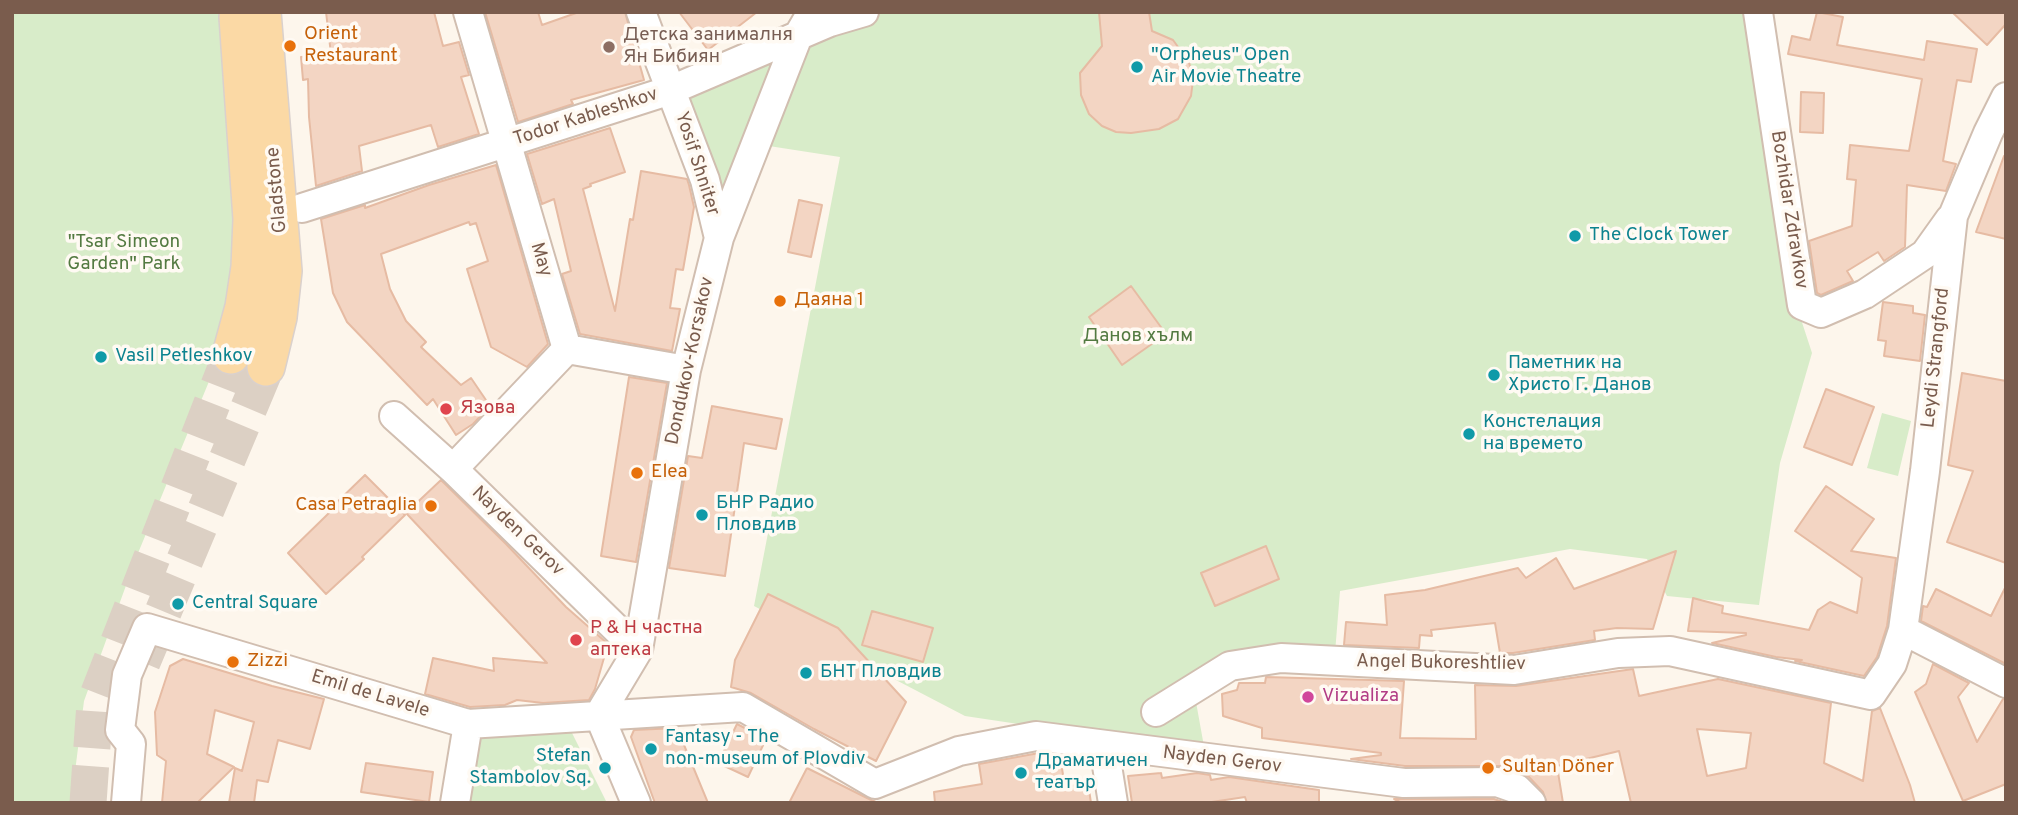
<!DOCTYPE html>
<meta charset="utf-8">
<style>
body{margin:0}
#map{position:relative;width:2018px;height:815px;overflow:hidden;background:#fdf6ec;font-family:Overpass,sans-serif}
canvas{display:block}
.frame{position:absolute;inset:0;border:14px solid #7a5c4d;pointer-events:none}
</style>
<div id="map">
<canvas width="2018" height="815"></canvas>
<div class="frame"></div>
</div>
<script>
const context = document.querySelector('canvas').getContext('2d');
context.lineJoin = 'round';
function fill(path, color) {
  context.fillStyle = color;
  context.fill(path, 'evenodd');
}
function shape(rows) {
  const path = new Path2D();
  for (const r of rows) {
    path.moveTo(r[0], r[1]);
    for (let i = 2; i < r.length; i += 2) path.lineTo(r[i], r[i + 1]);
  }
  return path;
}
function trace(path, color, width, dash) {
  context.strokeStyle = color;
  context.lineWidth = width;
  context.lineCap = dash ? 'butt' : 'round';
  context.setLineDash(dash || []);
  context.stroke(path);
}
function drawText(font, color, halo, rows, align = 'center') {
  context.font = font + ' Overpass,sans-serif';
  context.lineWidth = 7;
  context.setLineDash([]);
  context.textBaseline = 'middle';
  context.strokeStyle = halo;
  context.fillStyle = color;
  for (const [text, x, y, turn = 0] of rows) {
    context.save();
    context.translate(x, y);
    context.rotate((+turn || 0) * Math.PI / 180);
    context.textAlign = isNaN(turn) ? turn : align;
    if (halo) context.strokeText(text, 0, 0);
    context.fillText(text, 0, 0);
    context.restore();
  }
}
const green = shape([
 [12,12,228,12,238,268,222,350,136,558,84,701,71,803,12,803],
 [864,12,1756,12,1795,301,1812,353,1780,463,1759,605,1667,596,1647,559,1570,549,1340,591,1335,653,1228,662,1196,702,1205,752,965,716,754,606,840,157,756,144,719,234,671,90,763,51,781,81,830,22],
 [1882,413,1911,421,1898,476,1867,468],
 [568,725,607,803,465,803,470,732]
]);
const building = shape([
 [326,12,434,12,443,46,459,42,469,75,461,77,479,134,438,147,431,125,359,146,362,171,316,186,309,117,308,79,303,80,301,57,331,54,326,12],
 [485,12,538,12,542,25,579,12,625,12,644,80,571,100,573,104,518,122,485,12],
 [679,12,757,12,708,50,679,12],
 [1099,12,1149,12,1152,31,1173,40,1189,62,1193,80,1191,96,1178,119,1159,129,1131,133,1116,132,1102,126,1089,114,1081,95,1080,73,1102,46,1099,12],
 [1817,12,1843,17,1837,45,1924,60,1927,41,1977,49,1971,82,1957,80,1943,161,1956,164,1946,191,1907,185,1905,247,1884,261,1878,252,1847,271,1853,281,1821,295,1817,293,1809,241,1852,226,1856,180,1847,179,1850,145,1909,151,1922,79,1788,54,1792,36,1810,40,1817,12],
 [1952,12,2006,12,2006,24,1987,45,1952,12],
 [1801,92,1824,93,1823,133,1800,132,1801,92],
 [610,128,625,172,590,184,591,186,583,189,615,311,630,219,633,220,641,171,687,179,689,185,694,207,683,270,676,269,670,308,680,309,672,351,580,334,562,274,571,271,554,199,542,204,527,154,610,128],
 [2004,156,2006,157,2006,239,1976,232,2004,156],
 [496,165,548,344,527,367,491,347,467,269,488,261,476,223,470,225,469,222,381,254,390,289,406,321,426,342,421,347,461,385,471,378,490,406,473,424,456,435,433,399,427,405,347,322,333,293,321,219,365,205,365,208,429,185,496,165],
 [799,200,822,205,811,257,788,252,799,200],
 [1131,286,1166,334,1122,365,1089,317,1131,286],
 [1883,302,1913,306,1913,313,1925,315,1920,361,1884,356,1886,341,1878,340,1883,302],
 [1962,373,2006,381,2006,563,1947,542,1973,471,1948,465,1962,373],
 [629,377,667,383,636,562,601,556,629,377],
 [1826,389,1874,407,1852,465,1804,447,1826,389],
 [712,406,782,419,776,449,744,443,725,576,669,568,688,456,702,458,712,406],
 [365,475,405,515,362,557,364,559,326,594,288,553,330,512,329,510,365,475],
 [441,480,506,544,566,607,608,644,595,689,589,700,543,703,517,700,505,705,470,707,425,694,433,658,494,671,493,658,547,663,406,513,441,480],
 [1826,486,1874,519,1851,551,1896,558,1887,626,1877,657,1864,676,1795,661,1802,660,1776,657,1712,643,1746,635,1746,633,1688,631,1693,598,1723,606,1722,613,1809,630,1818,610,1830,602,1857,613,1862,578,1795,531,1826,486],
 [1266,546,1279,579,1215,606,1201,573,1266,546],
 [1676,551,1653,629,1617,628,1594,631,1595,640,1513,653,1500,653,1495,623,1431,630,1432,636,1420,635,1419,648,1344,645,1346,622,1387,625,1385,595,1425,590,1518,568,1526,578,1556,558,1574,589,1676,551],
 [2006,586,2006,664,1921,621,1923,606,1927,607,1936,589,1991,616,2006,586],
 [768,594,838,628,906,702,876,761,814,729,751,693,731,687,735,660,768,594],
 [872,611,933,628,923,662,862,645,872,611],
 [183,659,272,686,324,699,310,749,278,740,268,782,257,780,254,803,229,803,235,768,242,771,254,722,215,710,207,754,234,767,197,803,162,803,166,761,157,755,155,712,170,666,183,659],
 [1933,664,1969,683,1958,697,1977,742,2003,699,2006,699,2006,784,1963,801,1915,692,1926,684,1933,664],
 [1633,669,1639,696,1718,679,1831,703,1824,763,1863,781,1872,711,1880,708,1910,785,1915,803,1631,803,1619,751,1557,766,1563,803,1547,803,1543,792,1529,777,1502,766,1405,766,1351,759,1381,755,1381,753,1262,738,1262,728,1223,716,1222,694,1237,690,1239,683,1265,683,1266,677,1404,681,1400,738,1476,739,1475,685,1516,686,1633,669],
 [1697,729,1751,733,1746,768,1707,776,1697,729],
 [737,724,766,739,748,777,718,763,737,724],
 [677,728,708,803,655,803,652,795,631,737,634,730,677,728],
 [1039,753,1060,756,1065,787,1088,783,1091,803,935,803,934,792,982,784,979,764,1039,753],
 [366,763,433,772,429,802,361,792,366,763],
 [807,768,867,798,878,803,789,803,807,768],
 [1161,773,1162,778,1197,773,1210,775,1211,780,1229,777,1319,790,1319,803,1247,803,1245,797,1205,803,1132,803,1128,776,1161,773],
 [1394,799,1494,799,1506,803,1402,803,1394,799]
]);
const majorTunnel = shape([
 [142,662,266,367],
 [88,803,95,703,231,355]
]);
const minor = shape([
 [641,12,705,180,719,238],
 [1758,12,1802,305,1821,313,1865,294,1925,254,1950,219],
 [302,208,671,90,830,22,864,12],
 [567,349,686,370],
 [394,416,453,469,638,650],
 [453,469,567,349,468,12],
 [1903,630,2006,683],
 [1156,712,1230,666,1281,658,1514,670,1618,653,1670,651,1871,695,1892,664,1903,630,1925,471,1953,216,1988,133,2006,97],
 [599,715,638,650,686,370,719,238,798,36,812,12],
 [599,715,636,803],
 [1104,747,1113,803],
 [126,803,131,744,120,730,127,675,147,628,468,724,743,707,875,784,959,751,1036,736,1404,783,1497,782,1517,789,1531,803],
 [455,803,468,724]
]);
const major = shape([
 [262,12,283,271,278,317,266,367],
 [231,355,244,307,250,267,252,219,238,17]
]);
const markers = [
 [290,46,7,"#e8710a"],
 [609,47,7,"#8d6e63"],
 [1137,67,7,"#0f9aa8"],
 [1575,236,7,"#0f9aa8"],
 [780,301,7,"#e8710a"],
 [101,357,7,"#0f9aa8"],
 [1494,375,7,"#0f9aa8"],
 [446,409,7,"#e0444e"],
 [1469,434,7,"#0f9aa8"],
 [637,473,7,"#e8710a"],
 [431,506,7,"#e8710a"],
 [702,515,7,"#0f9aa8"],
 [178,604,7,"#0f9aa8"],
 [576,640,7,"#e0444e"],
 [233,662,7,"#e8710a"],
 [806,673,7,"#0f9aa8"],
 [1308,697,7,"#d1479c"],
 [651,749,7,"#0f9aa8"],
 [605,768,7,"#0f9aa8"],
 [1488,768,7,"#e8710a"],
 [1021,773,7,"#0f9aa8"]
];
const foodNames = [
 ["Orient",304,35],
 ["Restaurant",304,57],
 ["Даяна 1",794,301],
 ["Elea",651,473],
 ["Casa Petraglia",417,506,"right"],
 ["Zizzi",247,662],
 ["Sultan Döner",1502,768]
];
const educationNames = [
 ["Детска занималня",623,36],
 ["Ян Бибиян",623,58]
];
const cultureNames = [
 ["\"Orpheus\" Open",1151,56],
 ["Air Movie Theatre",1151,78],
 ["The Clock Tower",1589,236],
 ["Vasil Petleshkov",115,357],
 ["Паметник на",1508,364],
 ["Христо Г. Данов",1508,386],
 ["Констелация",1483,423],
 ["на времето",1483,445],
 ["БНР Радио",716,504],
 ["Пловдив",716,526],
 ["Central Square",192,604],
 ["БНТ Пловдив",820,673],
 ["Fantasy - The",665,738],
 ["non-museum of Plovdiv",665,760],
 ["Stefan",591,757,"right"],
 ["Stambolov Sq.",591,779,"right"],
 ["Драматичен",1035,762],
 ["театър",1035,784]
];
const streetNames = [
 ["Todor Kableshkov",586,118,-18],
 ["Yosif Shniter",696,164,72],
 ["Gladstone",278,190,-95],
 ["Bozhidar Zdravkov",1788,210,81],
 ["May",540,260,73],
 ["Leydi Strangford",1937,358,-84],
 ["Dondukov-Korsakov",691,361,-78],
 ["Nayden Gerov",517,532,44],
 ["Angel Bukoreshtliev",1441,664,1],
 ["Emil de Lavele",370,695,17],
 ["Nayden Gerov",1222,761,7]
];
const parkNames = [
 ["\"Tsar Simeon",124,243],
 ["Garden\" Park",124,265],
 ["Данов хълм",1138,337]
];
const healthNames = [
 ["Язова",460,409],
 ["Р & Н частна",590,629],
 ["аптека",590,651]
];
const hotelNames = [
 ["Vizualiza",1322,697]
];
fill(green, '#d8ecc9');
fill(building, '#f3d5c3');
trace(building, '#e6bba3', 2);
trace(majorTunnel, '#dcd0c4', 37, [37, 18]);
trace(minor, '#d1beb0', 32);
trace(major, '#dad1cd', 40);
trace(minor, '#fff', 28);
trace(major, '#fbd9a5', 37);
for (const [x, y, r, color] of markers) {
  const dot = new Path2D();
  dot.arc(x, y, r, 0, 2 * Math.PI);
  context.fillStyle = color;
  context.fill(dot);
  trace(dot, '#fffaf3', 2.5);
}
drawText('19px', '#c56008', '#fffaf3', foodNames, 'left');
drawText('19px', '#785e54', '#fffaf3', educationNames, 'left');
drawText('19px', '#0d838f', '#fffaf3', cultureNames, 'left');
drawText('19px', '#7a5c4d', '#fffaf3', streetNames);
drawText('19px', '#537a41', '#fffaf3', parkNames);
drawText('19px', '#be3a42', '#fffaf3', healthNames, 'left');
drawText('19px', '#b23c85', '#fffaf3', hotelNames, 'left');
</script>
